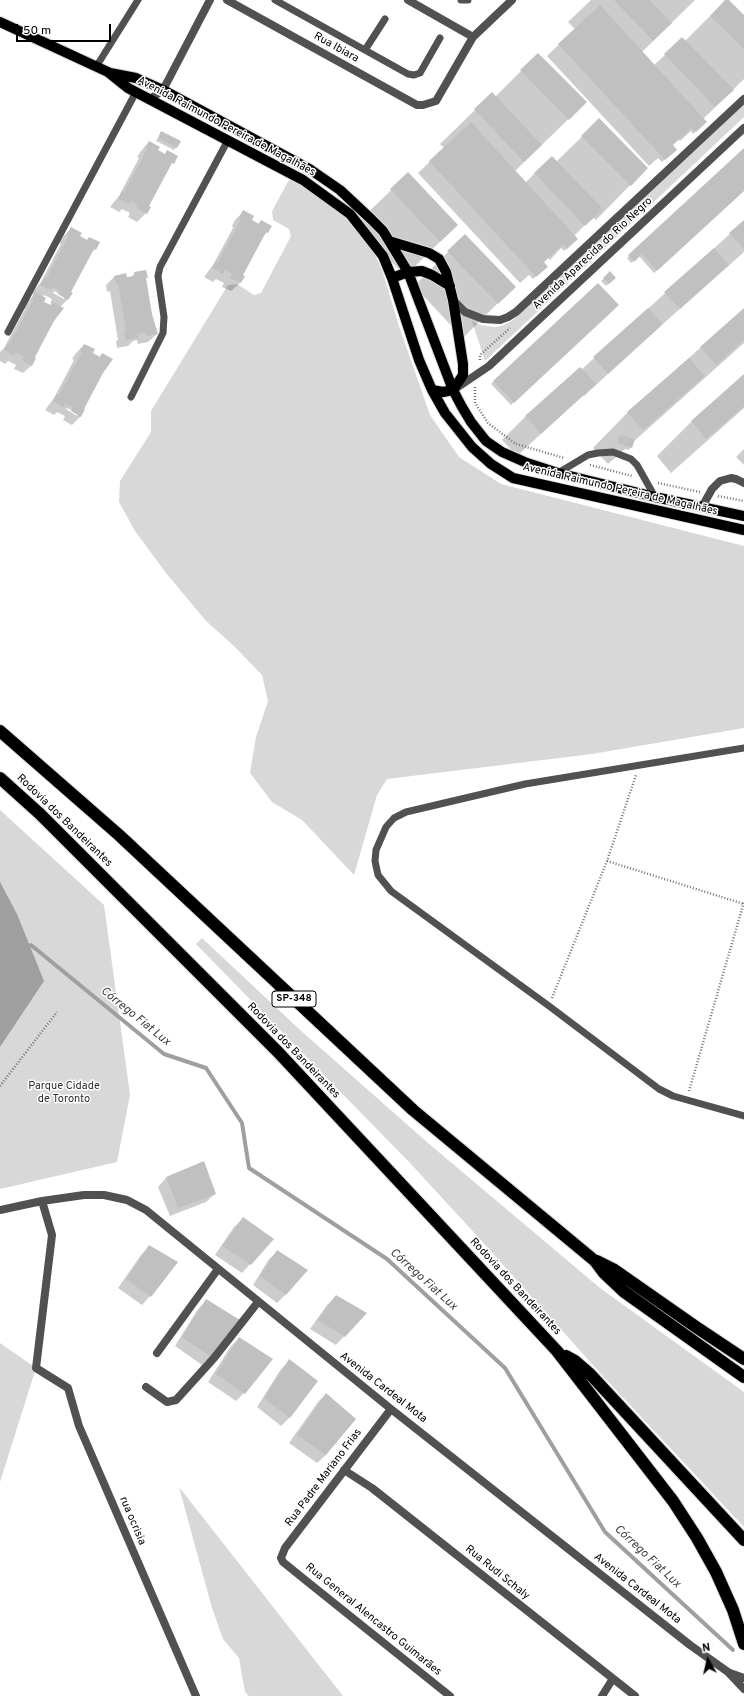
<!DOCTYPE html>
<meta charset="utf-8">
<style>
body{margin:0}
#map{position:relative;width:744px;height:1696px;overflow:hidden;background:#fff;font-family:Overpass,sans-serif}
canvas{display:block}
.north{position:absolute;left:688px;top:1640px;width:40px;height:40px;-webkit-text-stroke:3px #fff;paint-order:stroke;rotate:352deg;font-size:11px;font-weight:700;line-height:16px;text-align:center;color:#000}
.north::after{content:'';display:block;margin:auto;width:14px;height:18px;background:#000;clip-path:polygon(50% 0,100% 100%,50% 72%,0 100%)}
.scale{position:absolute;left:16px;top:24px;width:95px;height:18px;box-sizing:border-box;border:2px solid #000;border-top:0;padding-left:5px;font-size:12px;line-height:14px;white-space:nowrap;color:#000;-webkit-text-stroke:3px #fff;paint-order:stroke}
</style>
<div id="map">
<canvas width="744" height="1696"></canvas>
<div class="north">N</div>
<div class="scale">50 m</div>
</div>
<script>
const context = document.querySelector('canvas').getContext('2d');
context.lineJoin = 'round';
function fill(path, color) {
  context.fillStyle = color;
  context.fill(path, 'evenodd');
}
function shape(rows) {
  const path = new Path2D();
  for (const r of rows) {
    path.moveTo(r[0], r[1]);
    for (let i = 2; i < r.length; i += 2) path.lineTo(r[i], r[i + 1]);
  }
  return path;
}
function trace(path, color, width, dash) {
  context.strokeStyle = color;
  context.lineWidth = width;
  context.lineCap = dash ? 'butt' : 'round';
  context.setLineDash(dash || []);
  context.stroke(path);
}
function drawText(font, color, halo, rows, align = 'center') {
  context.font = font + ' Overpass,sans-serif';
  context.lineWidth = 3;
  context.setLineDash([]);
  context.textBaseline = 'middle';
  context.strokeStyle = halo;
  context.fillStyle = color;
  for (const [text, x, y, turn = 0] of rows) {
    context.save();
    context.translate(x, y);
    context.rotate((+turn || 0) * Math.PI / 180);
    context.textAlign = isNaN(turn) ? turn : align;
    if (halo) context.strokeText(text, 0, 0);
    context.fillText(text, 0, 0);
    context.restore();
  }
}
const green = shape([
 [744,103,744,117,485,361,472,321,480,325,494,327,501,326,512,321],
 [289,180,299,181,345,214,368,239,382,270,399,326,430,415,459,457,501,484,744,546,744,728,592,754,387,779,377,795,354,875,302,820,272,802,250,773,256,737,268,701,262,675,234,646,206,621,166,573,135,531,119,502,120,481,151,432,151,411,228,285,237,284,254,295,261,293,291,236,289,229,273,220,272,211],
 [0,810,104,905,130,1095,117,1162,0,1189],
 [202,938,299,1029,428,1143,600,1288,744,1392,744,1527,601,1374,479,1238,410,1163,196,944],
 [0,1343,36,1368,0,1482],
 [179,1487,343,1696,249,1696,245,1692,239,1658,223,1639,212,1608]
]);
const water = shape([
 [0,882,17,914,44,981,0,1047]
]);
const shadow = shape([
 [591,0,695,0,642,52,654,65,665,55,685,41,726,0,744,16,744,79,703,119,703,124,693,134,691,131,680,141,678,139,672,145,673,152,662,162,658,158,649,166,547,56,575,29,568,22],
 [538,54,586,102,515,171,525,183,535,173,556,162,599,120,647,168,596,220,593,217,574,236,575,241,564,251,561,248,550,260,548,258,543,262,546,267,533,279,529,275,520,283,418,173,444,148,440,144,475,110,492,94,495,97],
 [161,133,176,147,174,150,156,141],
 [149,142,157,151,164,155,167,152,167,170,147,206,149,207,146,213,137,222,128,217,130,213,122,209,119,212,110,207,119,196,139,158,137,157,141,151],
 [744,150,744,189,654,273,639,256,631,263,627,258],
 [408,174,457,225,405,276,356,224],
 [243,212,251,220,258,224,261,221,267,232,262,238,241,276,243,277,240,283,231,291,222,287,224,283,216,279,213,282,204,277,213,265,233,228,232,226,235,220],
 [744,221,744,252,655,331,584,396,583,395,517,456,502,440,525,417,580,368,581,370],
 [71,228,78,237,86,241,89,238,95,249,90,254,69,292,68,299,60,307,33,358,32,365,23,373,14,369,16,365,8,361,5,364,0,361,0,352,4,348,25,309,23,308,27,302,34,295,32,293,41,282,61,244,59,243,63,237],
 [54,291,64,297,64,299,53,293],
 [44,295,52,299,50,303,52,304,50,306,42,302,42,297],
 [448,252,514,287,463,338,414,286],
 [135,273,147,277,145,279,151,314,157,334,148,342,138,344,137,340,133,341,128,346,117,348,116,341,118,340,110,291,107,292,106,285,115,276,130,278],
 [610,273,615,278,606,286,601,281],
 [598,284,618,305,511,405,491,384],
 [744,309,744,343,633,442,629,450,625,449,608,464,593,448,627,413],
 [84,345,91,353,99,358,102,354,102,372,82,409,81,416,72,425,63,420,65,416,57,412,54,415,45,410,54,398,74,360,72,359,76,353],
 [67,408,77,413,77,416,66,409],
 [744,375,744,408,671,473,657,456,691,422],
 [744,449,744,465,736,457],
 [203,1162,215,1194,206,1202,170,1216,158,1187,166,1178],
 [243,1219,273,1239,242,1273,215,1255,234,1227],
 [149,1247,150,1296,142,1305,118,1288,141,1255],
 [278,1251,286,1294,277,1303,253,1285,269,1259],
 [336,1296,365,1313,336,1345,310,1329,327,1305],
 [207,1300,211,1356,202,1365,175,1346,198,1309],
 [240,1338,244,1393,236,1401,208,1382,231,1346],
 [290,1360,317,1381,289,1418,281,1426,257,1407,281,1369],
 [326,1394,326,1455,317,1463,289,1443,318,1402]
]);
const stream = shape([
 [31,945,164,1054,206,1068,242,1123,249,1168,387,1259,505,1368,605,1532,733,1650]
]);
const building = shape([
 [614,0,649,0,672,23,653,41],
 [725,0,729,0,744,15,744,49,710,16],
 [600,5,707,122,696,132,691,128,673,145,677,150,665,160,558,44],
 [682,37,734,90,715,107,664,54],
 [538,53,587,102,569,120,520,70],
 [492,92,542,145,524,162,474,109],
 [599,118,648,168,631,186,581,136],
 [471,122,578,239,567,249,563,244,544,262,548,267,536,277,429,161],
 [161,131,181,141,177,148,158,138],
 [149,141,160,147,158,150,165,154,167,150,178,156,174,164,172,163,149,206,151,207,147,214,136,208,138,205,131,201,129,204,118,199,122,191,124,192,147,149,145,148],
 [744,148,744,191,657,271,642,254,634,262,628,255],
 [552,156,603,209,585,226,534,173],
 [408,172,458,225,440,242,390,189],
 [243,210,254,216,252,220,259,224,261,220,272,226,268,233,266,232,249,264,243,275,245,276,241,283,230,278,232,274,225,270,223,274,212,268,216,261,218,262,241,219,239,218],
 [744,220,744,249,729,233],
 [71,227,82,233,80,236,87,240,89,237,100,242,96,250,94,249,71,292,73,293,68,300,58,294,60,291,52,287,51,290,40,285,44,278,46,279,69,235,67,234],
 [465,234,516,287,498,304,447,251],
 [714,248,729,265,680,309,664,292],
 [146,270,148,278,146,278,152,314,158,334,146,336,145,332,137,334,138,338,126,340,124,332,126,331,118,283,116,284,114,276,126,273,127,277,135,276,134,272],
 [610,271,616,278,609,284,603,278],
 [598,283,619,305,514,403,493,381],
 [35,292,46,298,44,302,51,305,53,302,64,308,54,321,35,357,36,358,32,366,22,360,24,356,16,352,14,356,4,350,8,343,9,344,33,301,31,300],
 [648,308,663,324,608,374,593,357],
 [744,308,744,340,716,365,700,347],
 [84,344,95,349,93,353,100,357,102,353,113,359,103,373,84,409,85,409,81,417,71,411,73,407,65,403,64,407,53,401,57,394,59,395,82,352,80,351],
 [689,358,705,376,643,430,627,412],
 [580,367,596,384,541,434,525,416],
 [744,374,744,406,706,439,691,421],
 [620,435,635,439,632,448,617,443],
 [204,1161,216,1194,178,1208,166,1177],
 [243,1217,274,1239,251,1265,222,1246],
 [149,1245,178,1262,151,1297,126,1279],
 [277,1250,308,1270,286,1295,260,1276],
 [336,1295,367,1313,345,1337,318,1320],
 [206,1299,240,1320,211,1357,182,1337],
 [239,1337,273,1359,245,1394,216,1374],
 [289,1359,318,1381,290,1418,264,1398],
 [326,1393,356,1419,326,1455,297,1435]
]);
const path = shape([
 [480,360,480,355,510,328],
 [475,387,475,403,488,423,516,444,564,458],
 [590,465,632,476],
 [658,483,700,492],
 [718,496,744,501],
 [607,861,744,904],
 [552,998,607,861,636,775],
 [0,1086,57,1012],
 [689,1091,744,902]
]);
const service = shape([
 [275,0,408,74,414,75,420,73,440,38],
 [461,0,468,0],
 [365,50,385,19],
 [96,67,138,0],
 [8,332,136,92],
 [131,397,163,333,164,317,158,276,160,267,228,140],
 [558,473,588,455,598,453,613,452,631,459,637,465,655,497],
 [744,748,525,784,406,812,394,818,386,827,376,850,375,861,378,875,391,891,549,1006,659,1089,673,1096,744,1116]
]);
const minor = shape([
 [227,0,417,105,423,105,436,101,473,37,512,0],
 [408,0,473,37],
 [150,99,163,90,210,0],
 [453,300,465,312,483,319,500,320,508,317,516,312,744,99],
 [455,389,489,366,744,128],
 [702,507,712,489,720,481,731,478,736,479,744,483],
 [42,1201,52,1235,36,1368,68,1388,79,1426,196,1696],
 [0,1210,42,1201,84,1195,104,1195,127,1200,146,1210,391,1409,690,1645,728,1672,744,1689],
 [157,1353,218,1269],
 [146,1387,167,1402,176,1400,214,1358,258,1302],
 [391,1409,285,1548,281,1558,283,1562,304,1579,450,1696],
 [344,1470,372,1488,635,1696],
 [730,1673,744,1678],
 [602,1696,612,1680]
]);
const primary = shape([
 [0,22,108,72,128,88,303,180,350,214,383,256,392,278,419,360,432,390,445,413,472,447,491,464,513,478,744,530],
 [110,73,136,78,163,90,311,170,340,190,371,219,383,231,408,272,453,390,462,407,471,422,486,441,502,452,527,463,558,473,655,497,744,516],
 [389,241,429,253,439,259,446,272,453,300,463,364,463,375,453,390],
 [392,278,408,272,422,271,432,275,450,286],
 [432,390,443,392,453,390]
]);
const motorway = shape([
 [0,731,119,835,413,1110,595,1261,604,1273,623,1291,744,1377],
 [0,778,40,814,278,1052,557,1351,673,1501,697,1538,716,1572,733,1610,744,1644],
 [597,1261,613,1269,696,1327,744,1359],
 [566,1356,575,1361,590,1374,744,1540]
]);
const shields = [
 [294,999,44]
];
const shieldNames = [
 ["SP-348",294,999]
];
const streetNames = [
 ["Rua Ibiara",336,48,29],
 ["Avenida Raimundo Pereira de Magalhães",226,127,28],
 ["Avenida Aparecida do Rio Negro",593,254,-43],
 ["Avenida Raimundo Pereira de Magalhães",620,490,13],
 ["Rodovia dos Bandeirantes",64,821,44],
 ["Rodovia dos Bandeirantes",293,1051,46],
 ["Rodovia dos Bandeirantes",515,1287,47],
 ["Avenida Cardeal Mota",383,1388,38],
 ["Rua Padre Mariano Frias",324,1478,-53],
 ["rua ocrisia",132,1521,67],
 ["Rua Rudi Schaly",497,1573,39],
 ["Avenida Cardeal Mota",637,1589,38],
 ["Rua General Alencastro Guimarães",373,1620,39]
];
const parkNames = [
 ["Parque Cidade",64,1087],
 ["de Toronto",64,1100]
];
const waterNames = [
 ["Córrego Fiat Lux",135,1017,39],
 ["Córrego Fiat Lux",423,1280,42],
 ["Córrego Fiat Lux",647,1557,43]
];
fill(green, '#d8d8d8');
fill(water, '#9f9f9f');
fill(shadow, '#0003');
trace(stream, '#9f9f9f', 4);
fill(building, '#c0c0c0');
trace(primary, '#dbdbdb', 12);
trace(motorway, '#dbdbdb', 14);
trace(path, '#737373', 2.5, [1, 2]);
trace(service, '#515151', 7);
trace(minor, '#515151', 8);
trace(primary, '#000', 10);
trace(motorway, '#000', 12);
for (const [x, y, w] of shields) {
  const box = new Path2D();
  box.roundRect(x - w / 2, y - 8, w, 16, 3);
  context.fillStyle = '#fff';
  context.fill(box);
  trace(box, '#000', 1);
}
drawText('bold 10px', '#000', null, shieldNames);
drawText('11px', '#000', '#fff', streetNames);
drawText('11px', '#2f2f2f', '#fff', parkNames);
drawText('italic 12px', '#404040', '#fff', waterNames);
</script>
